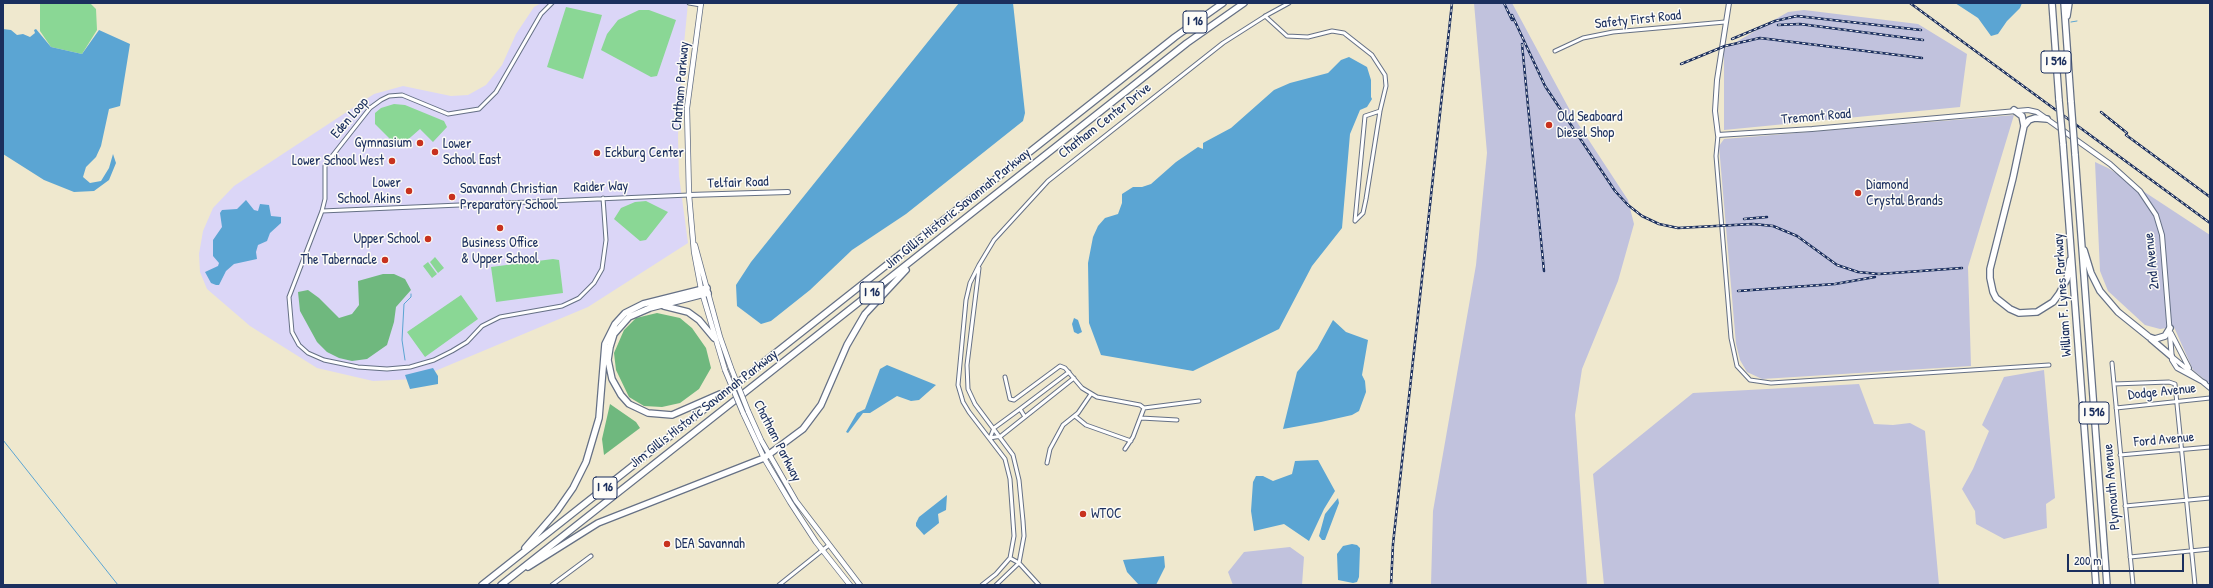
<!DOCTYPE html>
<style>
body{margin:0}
#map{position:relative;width:2213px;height:588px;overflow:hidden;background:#efe8ce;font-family:"Patrick Hand",sans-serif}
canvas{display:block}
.frame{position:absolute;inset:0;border:4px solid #1b2f5e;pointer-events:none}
.scale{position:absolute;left:2067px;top:554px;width:117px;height:18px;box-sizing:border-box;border:2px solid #1b2f5e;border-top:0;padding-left:5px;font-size:12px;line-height:14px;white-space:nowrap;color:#1b2f5e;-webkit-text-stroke:3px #fdfcf7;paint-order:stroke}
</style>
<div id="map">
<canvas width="2213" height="588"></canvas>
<div class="frame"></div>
<div class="scale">200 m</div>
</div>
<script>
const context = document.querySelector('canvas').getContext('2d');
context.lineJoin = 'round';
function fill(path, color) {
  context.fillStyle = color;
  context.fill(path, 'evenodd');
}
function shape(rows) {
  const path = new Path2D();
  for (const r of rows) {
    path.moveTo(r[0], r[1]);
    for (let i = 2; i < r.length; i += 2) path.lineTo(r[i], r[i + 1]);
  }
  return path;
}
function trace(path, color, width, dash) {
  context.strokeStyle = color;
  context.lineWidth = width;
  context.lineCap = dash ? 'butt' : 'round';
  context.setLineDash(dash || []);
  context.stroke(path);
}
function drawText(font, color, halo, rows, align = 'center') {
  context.font = font + ' "Patrick Hand",sans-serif';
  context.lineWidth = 3;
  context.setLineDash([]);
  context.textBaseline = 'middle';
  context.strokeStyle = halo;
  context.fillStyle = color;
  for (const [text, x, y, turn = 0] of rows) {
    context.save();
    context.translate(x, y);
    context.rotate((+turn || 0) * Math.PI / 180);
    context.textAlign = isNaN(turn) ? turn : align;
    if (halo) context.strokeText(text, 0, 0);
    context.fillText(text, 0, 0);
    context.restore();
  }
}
const built = shape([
 [541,3,688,3,681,75,678,136,679,176,688,243,588,307,416,379,373,381,317,368,250,326,207,289,200,272,199,254,203,231,213,208,234,186,374,94,403,86,451,96,468,95,486,85,502,65,516,34,534,7]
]);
const industrial = shape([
 [1474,3,1512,3,1573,116,1628,200,1634,224,1618,281,1582,369,1575,415,1587,585,1431,585,1433,511,1476,265,1487,153],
 [1804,10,1918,24,1967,54,1960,107,1724,130,1724,49,1788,12],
 [2014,115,1968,267,1971,366,1762,379,1747,372,1740,360,1736,344,1719,146,1724,139],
 [2095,162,2108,168,2210,235,2210,384,2193,370,2174,327,2160,329,2145,325,2108,291,2100,271],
 [2044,370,2055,498,2046,504,2047,528,2004,539,1976,524,1975,511,1962,489,1973,469,1989,431,1982,425,2004,377],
 [1859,384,1874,424,1893,425,1910,423,1925,431,1939,585,1604,585,1593,474,1693,393],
 [1290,547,1304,557,1302,585,1233,585,1228,572,1244,552]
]);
const green = shape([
 [40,3,90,3,96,9,97,30,82,54,51,47,40,31],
 [566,7,602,15,583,79,547,67],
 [639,10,649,10,676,20,657,76,651,77,601,50,607,34,618,20],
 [394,104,405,105,444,121,447,127,433,142,420,129,404,143,397,146,375,124,375,113,381,108],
 [646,201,668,212,646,240,640,241,614,219,621,208,635,202],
 [435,257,444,268,438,273,430,262],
 [553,259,559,260,563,293,496,302,491,267],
 [428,262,437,274,432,278,423,266],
 [461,295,478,319,425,357,407,332]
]);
const forest = shape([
 [383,274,394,274,405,279,411,290,396,307,394,322,387,345,367,359,352,361,339,358,327,352,317,342,300,311,298,292,308,290,319,298,339,318,352,314,359,305,358,281],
 [657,313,680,318,692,328,706,348,711,368,699,389,680,403,662,407,644,406,629,397,616,370,614,353,624,330,636,318],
 [610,404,636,422,640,428,604,455,602,439]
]);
const water = shape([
 [959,3,1013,3,1025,113,1023,121,906,214,852,250,810,290,771,321,761,324,737,306,736,285,751,262],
 [1955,3,2022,3,2020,8,2007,21,1998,34,1991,36,1978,18],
 [3,29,11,30,17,35,23,34,30,37,35,33,34,30,36,29,51,47,82,54,99,30,130,44,120,106,109,109,101,146,96,157,86,167,83,177,90,183,101,181,109,168,113,154,116,163,109,180,94,191,74,192,44,180,3,154],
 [1349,57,1367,67,1371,80,1371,97,1372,99,1367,107,1360,110,1350,134,1342,228,1312,266,1279,329,1193,371,1101,355,1089,323,1088,263,1093,237,1098,226,1105,218,1118,214,1122,203,1122,194,1133,187,1142,187,1151,184,1176,162,1198,147,1203,149,1203,143,1231,128,1274,90,1290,83,1328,73,1341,60],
 [246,200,254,210,258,211,260,204,269,205,271,216,281,217,281,223,270,233,267,241,258,245,256,252,257,259,234,264,226,271,219,285,216,285,211,283,205,272,218,266,219,263,213,256,213,240,222,227,220,213,222,210,237,209],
 [1074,318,1078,320,1082,332,1078,334,1074,332,1072,324],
 [1333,320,1346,332,1368,340,1362,375,1365,381,1366,392,1359,411,1352,415,1321,422,1283,429,1297,372,1317,349],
 [887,365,936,385,919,400,911,401,897,396,870,413,863,413,848,433,846,432,857,413,865,409,880,369],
 [433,368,438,376,438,384,410,389,405,375],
 [1318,460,1335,491,1324,509,1309,541,1284,524,1254,531,1251,511,1253,482,1256,476,1263,476,1273,481,1292,474,1295,461],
 [947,495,946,510,938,514,939,523,924,535,916,526,916,523,919,517],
 [1338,498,1339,503,1325,540,1322,540,1319,536,1325,514],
 [1352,544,1357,545,1360,548,1359,577,1357,582,1353,583,1338,580,1337,554,1343,546],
 [1164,556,1165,567,1156,585,1139,585,1127,572,1123,560]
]);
const stream = shape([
 [2071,22,2077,21],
 [405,360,402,340,404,304,411,297,411,294],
 [3,440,118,585]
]);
const minor = shape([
 [552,3,541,14,496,92,479,109,448,114,402,95,389,96,381,100,370,108,333,155,325,166,325,199,322,211,289,297,292,332,299,345,308,353,324,360,358,367,387,369,410,367,434,360,452,351,467,342,482,326,500,317,562,306,579,298,594,283,602,269,606,240,603,198],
 [689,3,701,5],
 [1265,16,1287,36,1308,37,1332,31,1344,33,1372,55,1385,75,1386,86,1380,111,1366,199,1363,213,1355,221,1365,116,1380,111],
 [1555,51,1583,38,1613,32,1725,22],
 [1718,135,1716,156,1731,338,1737,366,1750,380,1771,383,2049,365],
 [322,211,689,195],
 [979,268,967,365,968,389,975,404,1013,455,1019,480,1023,521,1024,536,1019,563,996,585],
 [2112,363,2133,585],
 [1005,377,1010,399,1014,400,1060,366,1065,368,1082,388,1097,397,1140,405,1144,408,1199,401],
 [2114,384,2169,382,2175,384,2195,585],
 [2116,408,2210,398],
 [1020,409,1069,372],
 [1075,416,1086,425,1131,441],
 [1141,418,1177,420],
 [990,438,1001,436,1074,378],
 [990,438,994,428,1020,409,1025,417],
 [1125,449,1133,437,1144,408],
 [2120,455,2210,447],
 [1047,463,1050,449,1063,425,1078,413,1091,394],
 [2125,506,2210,498],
 [2130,557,2210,549],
 [1010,558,1019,563,1039,585],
 [552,585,591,556],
 [779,585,829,545],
 [982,585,996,574,1010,558,1014,536,1010,479,1005,459,969,412,963,402,958,385,966,300,970,283,979,265,994,240,1048,181,1223,43,1267,15,1289,3]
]);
const tertiary = shape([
 [1729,3,1717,80,1715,111,1718,135,1812,129,2028,110,2037,112,2110,164,2140,191,2156,215,2162,235,2172,360,2177,368,2205,383],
 [689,195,788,192],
 [2171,333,2189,368],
 [2171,356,2210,388]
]);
const secondary = shape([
 [701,3,687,108,689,195,694,252,701,289,725,370],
 [695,245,720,337,731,368],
 [748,411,761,440,796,501,860,585],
 [743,413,764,458,790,502,816,542,850,585]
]);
const motorway = shape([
 [2052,3,2059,100],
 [2064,3,2071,102],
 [2067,16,2069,3],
 [2014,110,2022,116,2024,126,2013,178,1990,269,1990,278,1993,292,1996,298,2010,309,2019,313,2037,312,2053,302,2059,294,2067,279,2070,260],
 [2024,126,2029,120,2035,118,2047,119],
 [2063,144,2096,585],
 [2075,154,2107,585],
 [2084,250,2091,273,2100,291,2118,312,2149,337,2155,339,2165,336,2170,328],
 [708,293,650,308,629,317,614,334,610,347,608,360,612,379,621,395,629,404,648,413,672,415,720,394],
 [664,306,688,312,699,320,714,338],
 [2151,339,2171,356],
 [525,548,557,511,573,488,586,462,599,418,605,344,615,324,625,313,643,304,707,288],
 [528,567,598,523,764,458,803,429,821,405,847,345,865,314,906,270],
 [482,585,1175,37,1223,3],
 [501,585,1187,43,1244,3]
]);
const rail = shape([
 [1504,3,1512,20],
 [1910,3,2210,223],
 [1512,15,1545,86,1615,191,1628,205,1642,216,1659,224,1678,228,1753,224,1773,226,1797,236,1837,265,1858,272,1879,274,1962,268],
 [1778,25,1800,24,1923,40],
 [1732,39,1775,21,1797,16,1921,30],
 [1522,44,1544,271],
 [1681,64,1725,46,1760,38,1922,58],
 [2101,112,2127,133],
 [2126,135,2210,197],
 [1744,219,1767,217],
 [1738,291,1835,284,1875,277],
 [1391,585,1393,544,1452,3]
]);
const secondaryBridge = shape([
 [731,368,748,411],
 [725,370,743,413]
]);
const motorwayBridge = shape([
 [2059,100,2063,144],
 [2071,102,2075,154]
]);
const markers = [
 [1549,125,4,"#c8321e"],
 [420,143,4,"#c8321e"],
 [435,152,4,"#c8321e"],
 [597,153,4,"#c8321e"],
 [392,161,4,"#c8321e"],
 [409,191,4,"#c8321e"],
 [1858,193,4,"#c8321e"],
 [452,197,4,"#c8321e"],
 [500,228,4,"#c8321e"],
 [428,239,4,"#c8321e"],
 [385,260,4,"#c8321e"],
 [1083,514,4,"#c8321e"],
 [667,544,4,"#c8321e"]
];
const shields = [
 [1195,22,24],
 [2056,62,30],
 [872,293,24],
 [2094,413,30],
 [605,488,24]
];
const shieldNames = [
 ["I 16",1195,22],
 ["I 516",2056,62],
 ["I 16",872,293],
 ["I 516",2094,413],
 ["I 16",605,488]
];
const streetNames = [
 ["Safety First Road",1638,20,-6],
 ["Chatham Parkway",681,86,-85],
 ["Tremont Road",1816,117,-5],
 ["Eden Loop",350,118,-49],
 ["Chatham Center Drive",1105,121,-38],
 ["Telfair Road",738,183,-2],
 ["Raider Way",601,187,-2],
 ["Jim Gillis Historic Savannah Parkway",958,209,-39],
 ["2nd Avenue",2152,261,-96],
 ["William F. Lynes Parkway",2063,295,-94],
 ["Dodge Avenue",2162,392,-6],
 ["Jim Gillis Historic Savannah Parkway",704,409,-38],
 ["Ford Avenue",2164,440,-5],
 ["Chatham Parkway",777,441,63],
 ["Plymouth Avenue",2112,487,-95]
];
const poiNames = [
 ["Old Seaboard",1557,117],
 ["Diesel Shop",1557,133],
 ["Gymnasium",412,143,"right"],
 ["Lower",443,144],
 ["School East",443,160],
 ["Eckburg Center",605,153],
 ["Lower School West",384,161,"right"],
 ["Lower",401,183,"right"],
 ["School Akins",401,199,"right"],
 ["Diamond",1866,185],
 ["Crystal Brands",1866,201],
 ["Savannah Christian",460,189],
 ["Preparatory School",460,205],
 ["Upper School",420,239,"right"],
 ["Business Office",500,243,"center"],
 ["& Upper School",500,259,"center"],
 ["The Tabernacle",377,260,"right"],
 ["WTOC",1091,514],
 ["DEA Savannah",675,544]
];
fill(built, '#dbd6f7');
fill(industrial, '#c1c2dd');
fill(green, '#8ad795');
fill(forest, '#6fb87e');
fill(water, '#5ba5d3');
trace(stream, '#5ba5d3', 1);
trace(minor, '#657085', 5);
trace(tertiary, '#657085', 6);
trace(secondary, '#657085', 6);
trace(motorway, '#657085', 8);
trace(minor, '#fff', 3);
trace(tertiary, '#fff', 4);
trace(secondary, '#fff', 4.5);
trace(motorway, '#fff', 5.5);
trace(rail, '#1b2f5e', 2.5);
trace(rail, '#fdfcf7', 1, [3]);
trace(secondaryBridge, '#657085', 6, []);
trace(motorwayBridge, '#657085', 8, []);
trace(secondaryBridge, '#fff', 4.5);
trace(motorwayBridge, '#fff', 5.5);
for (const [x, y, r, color] of markers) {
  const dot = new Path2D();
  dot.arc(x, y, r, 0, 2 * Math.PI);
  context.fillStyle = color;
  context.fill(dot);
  trace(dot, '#fdfcf7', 1.5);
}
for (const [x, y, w] of shields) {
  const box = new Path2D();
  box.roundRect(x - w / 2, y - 11, w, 22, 3);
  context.fillStyle = '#fdfcf7';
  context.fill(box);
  trace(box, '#1b2f5e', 1);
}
drawText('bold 13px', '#1b2f5e', null, shieldNames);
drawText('14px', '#1b2f5e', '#fdfcf7', streetNames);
drawText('14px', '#1b2f5e', '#fdfcf7', poiNames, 'left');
</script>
